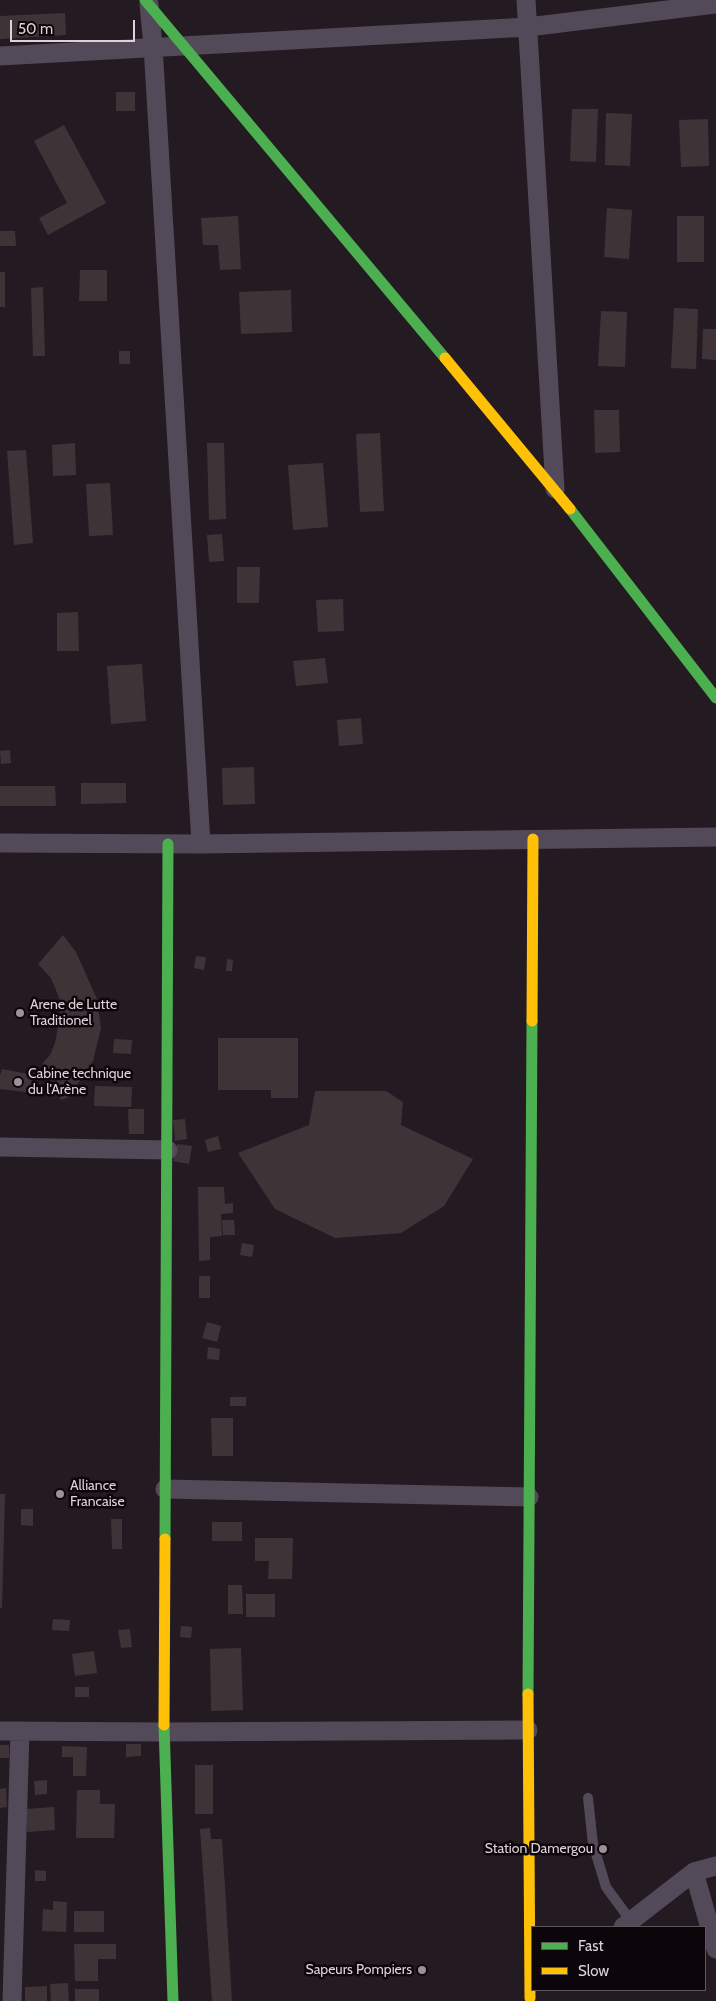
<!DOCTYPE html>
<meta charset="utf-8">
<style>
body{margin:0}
#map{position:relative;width:716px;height:2001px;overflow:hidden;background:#241a21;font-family:Cabin,sans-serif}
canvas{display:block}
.legend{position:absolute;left:531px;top:1926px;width:175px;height:65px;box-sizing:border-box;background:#0c0509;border:1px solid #60575c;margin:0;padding:6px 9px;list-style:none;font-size:15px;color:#ded1d9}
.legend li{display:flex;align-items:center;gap:10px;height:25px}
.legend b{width:25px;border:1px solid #60575c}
.scale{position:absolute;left:10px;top:20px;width:125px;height:22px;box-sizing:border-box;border:2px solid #ded1d9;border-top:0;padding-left:6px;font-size:15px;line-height:18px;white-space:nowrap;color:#ded1d9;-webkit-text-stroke:4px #0c0509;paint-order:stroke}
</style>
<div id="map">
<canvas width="716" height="2001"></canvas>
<ul class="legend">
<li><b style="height:6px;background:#4caf50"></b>Fast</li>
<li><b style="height:6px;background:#ffc107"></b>Slow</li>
</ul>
<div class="scale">50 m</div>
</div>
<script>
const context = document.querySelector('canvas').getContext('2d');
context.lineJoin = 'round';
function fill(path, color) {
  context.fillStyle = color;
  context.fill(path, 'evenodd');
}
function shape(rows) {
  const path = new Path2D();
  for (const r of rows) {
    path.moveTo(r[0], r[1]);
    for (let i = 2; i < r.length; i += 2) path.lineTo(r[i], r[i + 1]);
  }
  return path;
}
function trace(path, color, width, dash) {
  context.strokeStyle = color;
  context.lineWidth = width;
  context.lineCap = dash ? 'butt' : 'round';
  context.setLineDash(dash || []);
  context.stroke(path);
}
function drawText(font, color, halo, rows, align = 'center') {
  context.font = font + ' Cabin,sans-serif';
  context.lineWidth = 5;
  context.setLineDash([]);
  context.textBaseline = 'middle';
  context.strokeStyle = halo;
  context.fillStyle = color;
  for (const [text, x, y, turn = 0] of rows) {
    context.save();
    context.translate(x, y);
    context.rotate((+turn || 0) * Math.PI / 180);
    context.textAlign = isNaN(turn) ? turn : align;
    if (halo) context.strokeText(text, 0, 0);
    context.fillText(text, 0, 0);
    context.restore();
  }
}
const building = shape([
 [65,13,66,35,0,39,0,16],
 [116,92,135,92,135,111,116,111],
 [572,109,598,109,596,162,570,161],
 [606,113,632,114,630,166,605,165],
 [708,119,709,166,681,167,679,120],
 [64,125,106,203,48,235,39,218,67,203,34,141],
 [607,208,632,210,629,259,604,257],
 [238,216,241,269,220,270,218,245,203,245,201,218],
 [677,216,704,216,704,262,677,262],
 [0,231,15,231,16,246,0,246],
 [80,270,107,270,107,301,79,301],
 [0,272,5,272,5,307,0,307],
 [43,287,45,356,33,356,31,288],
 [291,290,292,332,241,334,239,292],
 [674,308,698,309,696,369,671,368],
 [601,311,627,312,625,367,598,366],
 [703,329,716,329,716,360,702,359],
 [119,351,130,351,130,364,119,364],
 [594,410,619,410,620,452,595,453],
 [380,433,384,511,360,512,356,434],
 [75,443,76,475,53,476,52,445],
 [207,443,224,443,226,519,209,520],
 [26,450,33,543,14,545,7,451],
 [323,463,328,527,293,530,288,465],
 [110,483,113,535,89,536,86,484],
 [222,534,224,561,209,562,207,535],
 [237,567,260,567,259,603,237,603],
 [343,599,344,631,318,632,316,600],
 [78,612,79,651,57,651,57,613],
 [325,658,328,683,296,686,293,661],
 [142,664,146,721,111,724,107,666],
 [361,718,363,744,339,746,337,720],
 [10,750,11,763,1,764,0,751],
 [254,767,255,804,223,805,222,768],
 [81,783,126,783,126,803,81,804],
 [0,786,55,786,56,806,0,806],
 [63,935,76,952,97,999,101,1028,93,1061,69,1097,61,1100,42,1064,50,1055,55,1043,62,1005,51,978,38,964],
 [196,956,206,957,204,970,194,968],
 [227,959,233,960,232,971,226,971],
 [218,1038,298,1038,298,1098,271,1098,271,1090,218,1090],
 [114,1039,132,1040,131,1054,113,1053],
 [2,1069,34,1075,38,1089,25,1092,0,1089,0,1075],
 [95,1086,132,1087,131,1107,94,1106],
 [315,1091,386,1091,403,1102,401,1125,473,1159,444,1206,401,1233,335,1238,275,1209,238,1153,309,1125],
 [128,1109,144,1109,144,1134,129,1134],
 [185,1119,187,1139,175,1141,173,1120],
 [218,1136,221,1149,208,1152,205,1140],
 [177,1144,192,1146,189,1164,173,1161],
 [198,1187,224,1187,225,1204,233,1203,233,1213,221,1214,222,1236,210,1237,210,1260,199,1261],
 [222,1220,234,1220,235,1235,223,1235],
 [242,1243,254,1245,252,1257,240,1255],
 [199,1276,210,1276,210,1298,199,1298],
 [207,1322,221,1326,217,1342,202,1338],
 [208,1347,220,1349,219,1360,207,1359],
 [230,1397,246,1397,246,1406,230,1406],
 [211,1418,233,1418,233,1456,212,1456],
 [0,1494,5,1494,2,1608,0,1608],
 [21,1509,33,1509,33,1526,21,1525],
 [111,1519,122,1519,122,1549,112,1549],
 [212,1522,242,1522,242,1541,212,1541],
 [255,1538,293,1538,292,1579,268,1579,269,1561,255,1561],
 [228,1585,242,1585,243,1614,228,1614],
 [246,1594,275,1594,275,1617,246,1617],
 [53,1619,70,1620,69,1631,52,1630],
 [181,1626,192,1627,191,1638,180,1637],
 [130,1629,132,1647,121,1648,118,1630],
 [241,1648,243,1710,211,1711,210,1649],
 [94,1651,97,1673,75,1676,72,1654],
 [75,1687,89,1687,89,1697,75,1697],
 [126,1744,141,1744,141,1756,126,1757],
 [0,1745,9,1745,9,1758,0,1758],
 [62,1746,87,1747,86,1776,73,1776,73,1757,62,1757],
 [195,1765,213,1765,213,1814,195,1814],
 [47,1780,47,1794,35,1795,34,1781],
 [6,1788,7,1807,0,1808,0,1789],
 [77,1790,100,1790,100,1804,115,1804,114,1838,76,1838],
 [54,1807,55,1830,27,1832,26,1809],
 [210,1828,211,1839,222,1839,232,2001,212,2001,200,1829],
 [35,1870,46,1871,46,1881,35,1881],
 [53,1901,67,1902,66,1932,42,1931,43,1909,53,1910],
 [74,1911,104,1911,104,1932,74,1932],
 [74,1944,116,1944,116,1959,98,1959,98,1981,75,1981],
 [68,1983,69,2001,51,2001,50,1984],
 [47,1986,47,2001,25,2001,25,1987],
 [75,1989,99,1989,99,2001,75,2001]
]);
const lane = shape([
 [588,1798,593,1844,606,1887,631,1921]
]);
const street = shape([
 [526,0,555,489],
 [149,4,153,46,201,844],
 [0,56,528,27,716,4],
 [0,843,201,844,716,837],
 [0,1147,168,1150],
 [165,1489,529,1497],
 [0,1731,164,1732,528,1730],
 [694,1872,716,1949],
 [623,1927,694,1872,716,1866],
 [12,2001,20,1731]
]);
const fast = shape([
 [145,0,445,358],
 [570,509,716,698],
 [165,1539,168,844],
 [528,1694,532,1021],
 [164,1725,173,2001]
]);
const slow = shape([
 [445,358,570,509],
 [532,1021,533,839],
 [528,1694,530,1998],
 [164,1725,165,1539]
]);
const markers = [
 [20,1013,5,"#9d9199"],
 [18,1082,5,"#9d9199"],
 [60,1494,5,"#9d9199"],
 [603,1849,5,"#9d9199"],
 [422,1970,5,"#9d9199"]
];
const poiNames = [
 ["Arene de Lutte",30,1005],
 ["Traditionel",30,1021],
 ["Cabine technique",28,1074],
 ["du l'Arène",28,1090],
 ["Alliance",70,1486],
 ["Francaise",70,1502],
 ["Station Damergou",593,1849,"right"],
 ["Sapeurs Pompiers",412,1970,"right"]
];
fill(building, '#3e3438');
trace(lane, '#534a59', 10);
trace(street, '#534a59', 19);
trace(fast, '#4caf50', 11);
trace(slow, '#ffc107', 11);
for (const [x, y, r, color] of markers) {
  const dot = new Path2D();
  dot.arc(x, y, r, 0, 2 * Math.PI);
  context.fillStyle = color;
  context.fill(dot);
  trace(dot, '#0c0509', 2);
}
drawText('14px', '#ded1d9', '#0c0509', poiNames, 'left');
</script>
